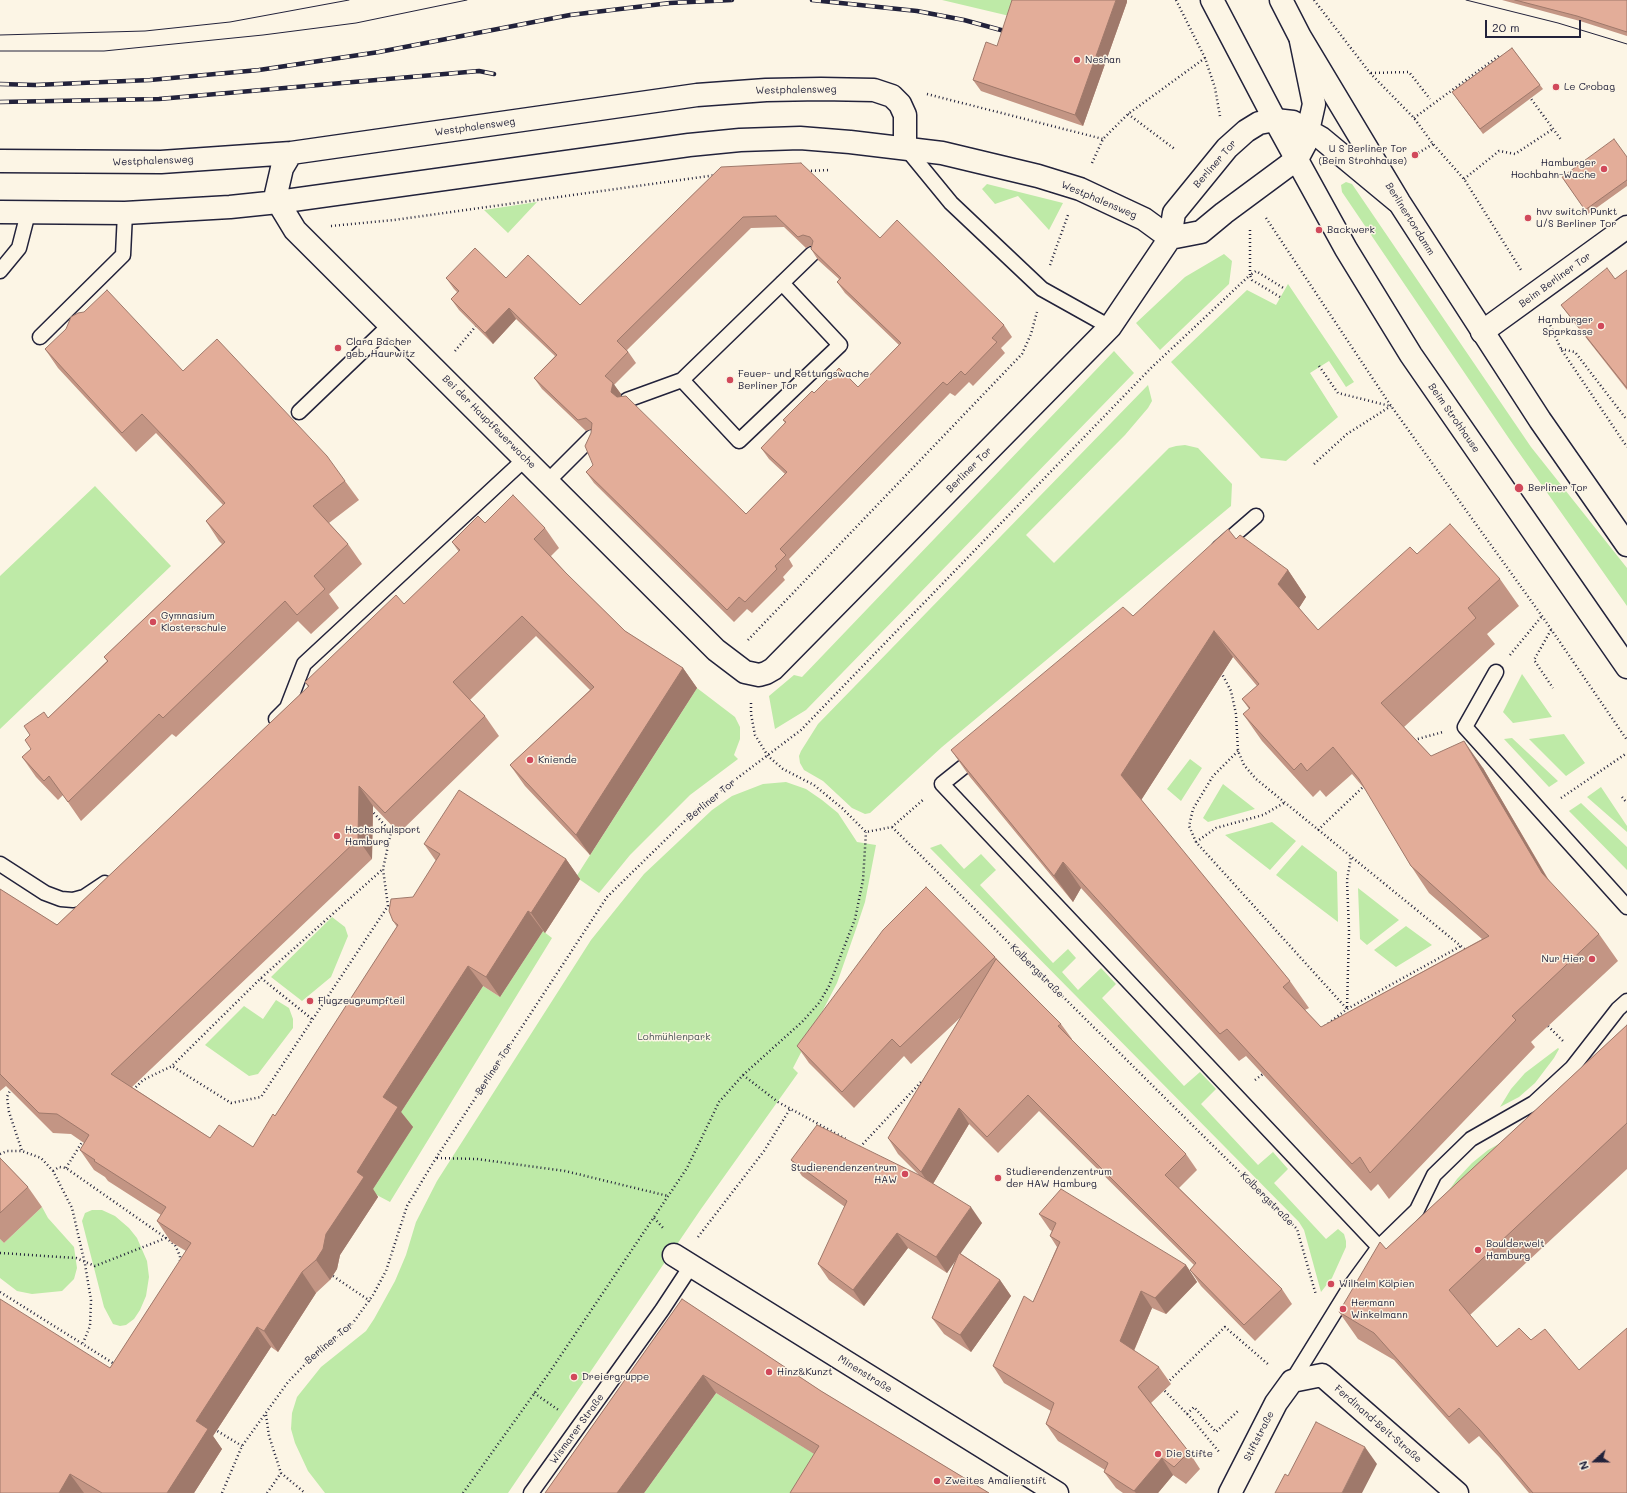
<!DOCTYPE html>
<meta charset="utf-8">
<style>
body{margin:0}
#map{position:relative;width:1627px;height:1493px;overflow:hidden;background:#fcf5e5;font-family:Mali,sans-serif}
canvas{display:block}
.north{position:absolute;left:1575px;top:1441px;width:40px;height:40px;-webkit-text-stroke:3px #fcf5e5;paint-order:stroke;rotate:249deg;font-size:11px;font-weight:700;line-height:16px;text-align:center;color:#22223b}
.north::after{content:'';display:block;margin:auto;width:14px;height:18px;background:#22223b;clip-path:polygon(50% 0,100% 100%,50% 72%,0 100%)}
.scale{position:absolute;left:1485px;top:20px;width:96px;height:18px;box-sizing:border-box;border:2px solid #22223b;border-top:0;padding-left:5px;font-size:12px;line-height:14px;white-space:nowrap;color:#22223b;-webkit-text-stroke:3px #fcf5e5;paint-order:stroke}
</style>
<div id="map">
<canvas width="1627" height="1493"></canvas>
<div class="north">N</div>
<div class="scale">20 m</div>
</div>
<script>
const context = document.querySelector('canvas').getContext('2d');
context.lineJoin = 'round';
function fill(path, color) {
  context.fillStyle = color;
  context.fill(path, 'evenodd');
}
function shape(rows) {
  const path = new Path2D();
  for (const r of rows) {
    path.moveTo(r[0], r[1]);
    for (let i = 2; i < r.length; i += 2) path.lineTo(r[i], r[i + 1]);
  }
  return path;
}
function trace(path, color, width, dash) {
  context.strokeStyle = color;
  context.lineWidth = width;
  context.lineCap = dash ? 'butt' : 'round';
  context.setLineDash(dash || []);
  context.stroke(path);
}
function drawText(font, color, halo, rows, align = 'center') {
  context.font = font + ' Mali,sans-serif';
  context.lineWidth = 3;
  context.setLineDash([]);
  context.textBaseline = 'middle';
  context.strokeStyle = halo;
  context.fillStyle = color;
  for (const [text, x, y, turn = 0] of rows) {
    context.save();
    context.translate(x, y);
    context.rotate((+turn || 0) * Math.PI / 180);
    context.textAlign = isNaN(turn) ? turn : align;
    if (halo) context.strokeText(text, 0, 0);
    context.fillText(text, 0, 0);
    context.restore();
  }
}
const green = shape([
 [942,0,1024,0,1018,18],
 [1346,182,1352,184,1531,447,1627,568,1627,606,1510,440,1342,192,1341,185],
 [987,184,1063,203,1049,230,1018,196,995,204,982,189],
 [537,202,508,233,484,210],
 [1224,254,1232,261,1229,284,1160,350,1136,323,1185,277],
 [1288,284,1354,382,1346,387,1329,361,1310,373,1338,417,1286,461,1261,458,1171,362,1247,290,1276,305],
 [1114,351,1134,373,806,710,775,729,769,696,794,675,802,677],
 [1148,385,1152,401,1148,408,1125,435,1026,535,1054,563,1169,448,1176,446,1185,445,1198,448,1232,484,1231,506,942,747,870,813,865,814,852,808,823,781,804,770,800,763,799,756,801,751,818,724],
 [95,486,171,566,0,729,0,576],
 [1522,674,1552,717,1513,723,1503,712],
 [697,688,735,717,740,727,740,739,734,755,738,759,690,795,630,855,599,893,576,877],
 [1564,734,1585,763,1566,776,1529,739],
 [1512,738,1558,781,1549,787,1504,739],
 [1190,759,1202,768,1181,801,1167,789],
 [786,782,806,789,822,800,838,813,857,842,876,845,865,902,856,929,837,983,793,1068,798,1073,701,1209,508,1493,325,1493,308,1471,295,1443,291,1429,292,1413,297,1397,321,1367,366,1331,374,1319,395,1281,406,1255,416,1222,437,1181,591,940,644,874,712,810,732,796,763,784],
 [1223,784,1255,809,1208,822,1203,818],
 [1601,787,1627,826,1627,832,1587,797],
 [1581,803,1627,847,1627,870,1569,811],
 [1272,822,1296,841,1270,870,1225,835],
 [941,844,964,869,981,854,996,870,980,885,1053,963,1068,949,1076,958,1062,972,1078,990,1101,968,1116,984,1102,998,1184,1086,1200,1072,1216,1089,1201,1104,1258,1165,1273,1152,1288,1169,1274,1183,1326,1239,1338,1229,1344,1234,1346,1241,1346,1247,1332,1278,1321,1292,1304,1230,1299,1222,930,848],
 [1302,845,1337,872,1338,922,1276,875],
 [1358,888,1399,920,1367,945,1360,939],
 [332,917,345,927,348,936,331,977,302,1001,271,977],
 [1406,926,1432,945,1396,967,1374,950],
 [543,931,552,938,390,1202,371,1192,412,1128,397,1118,483,986,500,997],
 [276,1000,289,1008,293,1019,293,1028,258,1074,249,1076,205,1045,244,1006,263,1019],
 [1558,1048,1559,1049,1554,1058,1535,1083,1519,1097,1500,1107,1511,1089,1525,1073],
 [1506,1140,1445,1196,1457,1179,1472,1163,1488,1150],
 [42,1207,48,1218,74,1247,77,1268,74,1279,62,1291,32,1294,17,1291,0,1278,0,1239,4,1243],
 [92,1210,102,1210,115,1216,129,1228,137,1238,147,1261,149,1277,146,1296,140,1310,134,1319,126,1325,120,1326,113,1324,104,1307,82,1221,85,1213],
 [716,1393,832,1465,815,1493,644,1493]
]);
const path = shape([
 [1176,0,1205,58,1215,88,1220,116],
 [1314,0,1370,73,1414,118,1433,144,1464,179,1521,270],
 [1371,73,1409,72,1430,99],
 [927,94,1103,139],
 [1529,96,1562,141],
 [1128,114,1176,150],
 [1414,118,1500,55,1502,58],
 [1415,155,1433,144],
 [1092,163,1103,139,1128,114,1205,58],
 [807,171,830,170],
 [1464,179,1499,151,1515,154,1553,129],
 [1266,218,1391,406,1542,616,1627,740],
 [331,226,394,220,716,175],
 [1050,265,1068,215],
 [1280,297,1252,280,1250,275,1256,271,1285,289],
 [1547,318,1561,349,1627,447],
 [1561,349,1575,352,1627,420],
 [455,351,476,326],
 [1319,366,1338,393,1390,406],
 [1314,464,1347,434,1391,406],
 [1551,630,1534,660,1553,688],
 [748,640,1022,354,1031,334,1037,312],
 [1510,655,1542,616],
 [1221,672,1231,691,1236,714,1238,751,1244,765,1256,779,1467,951],
 [751,703,751,714,755,735,768,756,783,769,814,785,842,808,866,832,892,827,924,799],
 [1414,740,1443,732],
 [1238,751,1213,776,1193,809,1189,826,1196,842,1347,1009,1349,931,1347,880,1351,857],
 [1622,797,1627,803],
 [1561,798,1627,753],
 [371,810,391,832,383,869,388,906,261,1097,231,1103,172,1066,261,978,383,869],
 [892,827,1297,1229,1316,1295],
 [1318,830,1365,785],
 [1196,842,1216,828,1263,815,1284,803],
 [261,978,312,1019],
 [1325,1026,1347,1009,1461,946],
 [1548,1026,1563,1041],
 [743,1075,778,1102,846,1139],
 [1255,1080,1263,1074],
 [11,1088,7,1097,9,1112,22,1151],
 [133,1090,143,1080,172,1066],
 [860,1147,921,1082],
 [0,1154,7,1151,22,1151,41,1158,53,1171,72,1208,85,1264,91,1300,90,1326,83,1343],
 [437,1158,477,1159,565,1171,668,1196],
 [66,1168,84,1139],
 [53,1171,59,1167,66,1168,166,1238,175,1245,180,1256,180,1261],
 [654,1218,664,1229],
 [698,1237,764,1151,790,1109],
 [0,1253,76,1258,95,1266,166,1238],
 [333,1276,370,1301],
 [0,1292,116,1365],
 [1167,1383,1225,1327,1269,1365],
 [1162,1388,1192,1419,1220,1453],
 [534,1393,560,1411],
 [1187,1414,1194,1407,1216,1432,1239,1410],
 [266,1415,269,1436,281,1473,305,1493],
 [214,1429,242,1446],
 [222,1493,242,1446,288,1382,315,1354,350,1327,373,1295,386,1271,407,1206,436,1158,607,897,699,807,801,730,1150,369,1250,275,1250,228],
 [267,1493,281,1473],
 [463,1493,549,1373,687,1168,719,1102,743,1075,803,1021,819,1003,829,986,855,919,863,880,866,832]
]);
const service = shape([
 [905,147,951,203,1042,289,1110,327],
 [0,271,19,248,28,213],
 [40,337,123,255,125,213],
 [682,380,739,441,840,345,782,283],
 [627,400,682,380,812,254],
 [299,412,391,324],
 [548,481,592,437],
 [1219,548,1256,516],
 [1496,672,1465,727,1627,907],
 [276,719,287,708,304,664,525,459],
 [977,756,942,784,1379,1247,1352,1284,1292,1381],
 [0,864,45,893,61,899,73,900,84,897,105,883],
 [1379,1247,1417,1210,1434,1175,1471,1139,1534,1103,1572,1068,1618,1009,1627,1001],
 [531,1493,662,1310,691,1266]
]);
const minor = shape([
 [291,153,282,168,276,194,278,202,295,230,716,650,745,672,759,675,766,673,773,669,1110,327,1170,238,1174,213,1227,148,1246,131,1259,123,1275,120,1293,122,1321,138,1397,201],
 [0,161,161,162,291,153,697,95,766,90,821,89,874,90,892,96,900,104,905,115,905,147],
 [0,212,125,213,230,207,278,202,689,145,740,140,800,138,850,142,942,153,1038,176,1080,189,1144,219,1170,238],
 [1170,238,1201,232,1224,213,1297,159,1305,144,1314,104,1301,41],
 [1482,332,1627,227],
 [674,1255,1057,1493],
 [1230,1493,1276,1403,1292,1381,1322,1375,1457,1493]
]);
const secondary = shape([
 [1212,0,1275,120,1346,249,1411,355,1627,667],
 [1281,0,1300,37,1399,202,1540,420,1627,545]
]);
const tram = shape([
 [1466,0,1558,23,1627,44],
 [0,35,145,31,230,22,349,0],
 [0,51,104,51,263,35,356,23,467,0]
]);
const rail = shape([
 [812,0,917,11,964,20,1012,33],
 [0,84,35,85,150,80,259,70,379,52,570,15,670,3,732,0],
 [0,102,159,99,479,71,494,74]
]);
const wall = shape([
 [1502,0,1627,0,1627,36,1580,21],
 [1127,2,1083,126,981,91,973,80,997,46],
 [1512,48,1543,89,1483,134,1452,92],
 [1627,157,1627,186,1588,214,1562,177],
 [721,167,880,238,1004,325,1012,337,1001,348,1005,353,973,386,969,382,955,396,950,393,789,559,793,566,783,577,785,580,752,613,747,609,734,622,594,483,586,472,593,465,592,429,586,431,542,389,534,378,555,356,516,319,493,344,459,310,451,299,457,292,454,289,446,278,506,278,580,305],
 [784,227,806,248,810,246,811,246,811,249,818,260,839,279,837,282,845,293,899,345,858,387,814,393,783,420,785,423,761,448,769,459,785,474,746,514,620,397,621,394,614,385,636,363,627,350,751,228],
 [1627,270,1627,390,1576,325,1561,305,1615,279],
 [45,349,183,371,345,481,359,500,329,523,348,544,362,564,329,594,339,608,311,634,298,621,176,737,172,734,81,821,63,795,58,800,36,777,22,757,31,749,48,718,107,661,104,657,222,544,219,541,206,521,223,505,156,433,136,452,58,368],
 [485,523,545,528,559,548,551,556,566,573,625,631,683,668,697,688,590,855,525,786,510,765,590,690,536,636,470,700,485,716,499,736,399,833,373,806,372,859,132,1087,210,1138,253,1147,275,1116,397,927,393,921,413,897,436,861,424,844,566,859,580,879,545,933,543,931,500,997,483,986,401,1112,413,1127,373,1189,378,1197,340,1255,337,1269,330,1280,316,1293,278,1352,271,1347,213,1436,222,1449,194,1493,0,1493,110,1368,186,1251,171,1242,157,1221,161,1215,108,1181,105,1177,94,1170,80,1150,84,1143,71,1134,53,1133,6,1086,0,1091,0,889,57,925,308,687,305,682,404,604,459,552,452,542],
 [1236,539,1288,570,1306,597,1299,608,1318,630,1417,554,1500,579,1519,606,1487,634,1495,644,1404,727,1431,756,1483,768,1550,882,1599,934,1618,961,1531,1042,1535,1047,1389,1199,1378,1184,1371,1191,1246,1056,1239,1061,1081,888,1073,902,970,777,951,750,1133,616],
 [1233,657,1257,686,1242,699,1249,709,1243,714,1262,741,1313,797,1320,790,1326,797,1352,774,1368,793,1411,866,1429,893,1482,939,1321,1027,1305,1010,1309,1008,1290,981,1141,800],
 [995,957,1061,1024,1072,1039,1071,1040,1186,1154,1197,1170,1179,1188,1282,1289,1292,1304,1255,1341,1201,1286,1190,1270,1194,1265,1039,1111,998,1153,969,1124,933,1184,982,1223,960,1253,1000,1280,1011,1296,971,1352,944,1334,932,1318,957,1257,947,1273,908,1248,864,1306,829,1280,818,1264,845,1207,802,1176,791,1160,919,1175,898,1154,888,1138,961,1017,911,1064,904,1056,854,1108,809,1063,797,1046],
 [1627,1025,1627,1169,1470,1315,1497,1347,1627,1493,1529,1493,1499,1457,1479,1436,1469,1444,1394,1360,1358,1339,1339,1312,1386,1249],
 [0,1158,28,1187,42,1207,4,1243,0,1239],
 [1039,1214,1186,1265,1197,1282,1166,1314,1152,1308,1134,1351,1159,1367,1171,1384,1151,1403,1189,1452,1200,1469,1186,1484,1173,1475,1158,1493,1123,1493,1116,1488,1104,1472,1105,1470,1058,1441,1046,1424,1051,1411,1004,1383,993,1366,1033,1302,1057,1247,1050,1236,1052,1231,1050,1230],
 [682,1299,821,1391,989,1493,814,1454,716,1393,644,1493,545,1493]
]);
const shadedWall = shape([
 [1116,0,1127,0,1127,2,1083,126,1075,115],
 [509,308,516,319,493,344,485,333],
 [613,383,621,394,619,403,611,392],
 [1288,570,1306,597,1297,611,1278,584],
 [1214,631,1233,657,1140,802,1121,775],
 [683,668,697,688,590,855,576,835],
 [1464,741,1483,768,1560,900,1542,873],
 [359,786,373,806,372,859,358,839],
 [566,859,580,879,545,933,531,913],
 [1063,862,1081,888,1073,902,1054,876],
 [528,911,543,931,500,997,486,977],
 [468,966,483,986,401,1112,413,1127,373,1189,378,1197,340,1255,337,1269,330,1280,316,1260,326,1234,357,1172,383,1097],
 [959,1108,969,1124,931,1187,921,1172],
 [971,1207,982,1223,947,1273,936,1257],
 [897,1233,908,1248,864,1306,853,1290],
 [1186,1265,1197,1282,1166,1314,1155,1298],
 [302,1272,316,1293,278,1352,264,1331],
 [1000,1280,1011,1296,971,1352,960,1335],
 [1141,1291,1152,1308,1131,1357,1120,1341],
 [257,1327,271,1347,213,1436,222,1449,194,1493,167,1493,196,1421],
 [703,1375,716,1393,644,1493,617,1493],
 [1365,1447,1377,1464,1362,1493,1342,1493],
 [1162,1458,1173,1475,1158,1493,1136,1493,1134,1491],
 [70,1474,84,1493,59,1493]
]);
const building = shape([
 [1012,0,1116,0,1075,115,973,80,986,42,997,46,1012,0],
 [1515,0,1627,0,1627,32,1577,16,1515,0],
 [1512,48,1540,85,1480,129,1452,92,1512,48],
 [1614,139,1627,157,1627,180,1585,210,1562,177,1614,139],
 [801,163,880,238,897,220,1004,325,992,338,997,342,965,375,961,371,947,385,943,382,780,549,786,555,775,566,777,569,745,602,739,597,727,610,586,472,593,465,585,446,591,433,592,423,586,418,578,420,534,378,557,355,509,308,485,333,451,299,459,291,446,278,475,248,506,278,528,255,580,305,721,167,801,163],
 [776,216,798,237,803,235,810,237,813,241,811,249,841,278,837,282,901,343,858,387,839,368,814,393,812,391,783,420,786,422,761,448,787,472,746,514,626,396,617,397,611,392,613,383,605,376,628,352,617,341,743,217,776,216],
 [1607,268,1615,279,1627,270,1627,388,1561,305,1607,268],
 [107,290,183,371,217,339,327,456,345,481,313,506,348,544,314,576,325,589,297,615,285,601,163,718,159,714,68,802,49,776,44,781,22,757,31,749,25,740,30,735,24,726,44,712,48,718,108,661,104,657,225,542,206,521,225,503,190,464,142,414,122,433,45,349,66,329,71,317,78,313,84,312,107,290],
 [513,495,545,528,534,539,566,573,625,631,683,668,576,835,510,765,594,687,522,616,453,682,485,716,385,813,359,786,358,839,111,1074,210,1138,219,1125,253,1147,273,1114,275,1116,398,925,393,921,389,911,391,899,413,897,440,854,424,844,459,790,566,859,531,913,528,911,486,977,468,966,383,1097,398,1107,357,1172,364,1177,326,1234,323,1249,316,1260,302,1272,264,1331,257,1327,196,1421,208,1429,167,1493,102,1493,70,1474,59,1493,0,1493,0,1299,110,1368,191,1243,157,1221,166,1207,94,1161,95,1160,80,1150,89,1135,57,1114,39,1113,0,1074,0,889,57,925,309,686,305,682,396,595,404,604,460,550,452,542,478,516,485,523,513,495],
 [1450,524,1500,579,1468,608,1476,618,1381,703,1431,756,1464,741,1542,873,1599,934,1512,1016,1516,1020,1370,1173,1360,1157,1352,1164,1227,1029,1220,1034,1063,862,1054,876,951,750,1123,607,1133,616,1228,529,1236,539,1240,535,1288,570,1278,584,1318,630,1410,547,1417,554,1450,524],
 [1214,631,1259,684,1242,699,1250,708,1243,714,1294,770,1301,763,1307,771,1333,747,1359,779,1411,866,1489,936,1321,1027,1283,987,1290,981,1121,775,1214,631],
 [926,887,995,957,900,1047,892,1039,842,1092,797,1046,883,930,926,887],
 [996,959,1061,1024,1058,1026,1186,1154,1165,1175,1282,1289,1244,1325,1190,1270,1196,1263,1028,1095,987,1137,959,1108,921,1172,888,1138,996,959],
 [1627,1025,1627,1123,1449,1290,1497,1347,1519,1328,1531,1340,1545,1329,1579,1370,1627,1328,1627,1493,1533,1493,1479,1429,1459,1408,1449,1417,1374,1333,1339,1312,1380,1242,1386,1249,1627,1025],
 [817,1125,919,1175,971,1207,936,1257,897,1233,853,1290,818,1264,847,1201,791,1160,817,1125],
 [0,1158,28,1187,0,1213,0,1158],
 [1061,1189,1186,1265,1155,1298,1141,1291,1120,1341,1159,1367,1138,1387,1189,1452,1174,1467,1162,1458,1134,1491,1104,1472,1108,1463,1046,1424,1054,1403,993,1366,1024,1296,1033,1302,1060,1242,1050,1236,1056,1223,1039,1214,1061,1189],
 [959,1253,1000,1280,960,1335,932,1318,959,1253],
 [682,1299,821,1391,989,1493,790,1493,819,1446,703,1375,617,1493,545,1493,682,1299],
 [1316,1422,1365,1447,1342,1493,1275,1493,1285,1474,1288,1476,1316,1422]
]);
const markers = [
 [1077,60,4,"#d1495b"],
 [1556,87,4,"#d1495b"],
 [1415,155,4,"#d1495b"],
 [1604,169,4,"#d1495b"],
 [1528,218,4,"#d1495b"],
 [1319,230,4,"#d1495b"],
 [1601,326,4,"#d1495b"],
 [338,348,4,"#d1495b"],
 [730,380,4,"#d1495b"],
 [1519,488,5,"#d1495b"],
 [153,622,4,"#d1495b"],
 [530,760,4,"#d1495b"],
 [337,836,4,"#d1495b"],
 [1592,959,4,"#d1495b"],
 [310,1001,4,"#d1495b"],
 [905,1174,4,"#d1495b"],
 [998,1178,4,"#d1495b"],
 [1478,1250,4,"#d1495b"],
 [1331,1284,4,"#d1495b"],
 [1343,1309,4,"#d1495b"],
 [769,1372,4,"#d1495b"],
 [574,1377,4,"#d1495b"],
 [1158,1454,4,"#d1495b"],
 [937,1481,4,"#d1495b"]
];
const poiNames = [
 ["Neshan",1085,60],
 ["Le Crobag",1564,87],
 ["U S Berliner Tor",1407,149,"right"],
 ["(Beim Strohhause)",1407,161,"right"],
 ["Hamburger",1596,163,"right"],
 ["Hochbahn-Wache",1596,175,"right"],
 ["hvv switch Punkt",1536,212],
 ["U/S Berliner Tor",1536,224],
 ["Backwerk",1327,230],
 ["Hamburger",1593,320,"right"],
 ["Sparkasse",1593,332,"right"],
 ["Clara Bacher",346,342],
 ["geb. Haurwitz",346,354],
 ["Feuer- und Rettungswache",738,374],
 ["Berliner Tor",738,386],
 ["Berliner Tor",1528,488],
 ["Gymnasium",161,616],
 ["Klosterschule",161,628],
 ["Kniende",538,760],
 ["Hochschulsport",345,830],
 ["Hamburg",345,842],
 ["Nur Hier",1584,959,"right"],
 ["Flugzeugrumpfteil",318,1001],
 ["Studierendenzentrum",897,1168,"right"],
 ["HAW",897,1180,"right"],
 ["Studierendenzentrum",1006,1172],
 ["der HAW Hamburg",1006,1184],
 ["Boulderwelt",1486,1244],
 ["Hamburg",1486,1256],
 ["Wilhelm Kölpien",1339,1284],
 ["Hermann",1351,1303],
 ["Winkelmann",1351,1315],
 ["Hinz&Kunzt",777,1372],
 ["Dreiergruppe",582,1377],
 ["Die Stifte",1166,1454],
 ["Zweites Amalienstift",945,1481]
];
const streetNames = [
 ["Westphalensweg",796,90,-1],
 ["Westphalensweg",475,127,-8],
 ["Westphalensweg",153,161,-2],
 ["Berliner Tor",1215,164,-49],
 ["Westphalensweg",1099,200,23],
 ["Berlinertordamm",1410,219,58],
 ["Beim Berliner Tor",1555,280,-36],
 ["Beim Strohhause",1454,418,55],
 ["Bei der Hauptfeuerwache",489,422,45],
 ["Berliner Tor",969,470,-45],
 ["Berliner Tor",711,800,-39],
 ["Kolbergstraße",1037,971,45],
 ["Berliner Tor",494,1069,-57],
 ["Kolbergstraße",1267,1199,45],
 ["Berliner Tor",329,1343,-40],
 ["Minenstraße",865,1374,32],
 ["Ferdinand-Beit-Straße",1378,1424,41],
 ["Wismarer Straße",577,1429,-54],
 ["Stiftstraße",1259,1436,-63]
];
const parkNames = [
 ["Lohmühlenpark",674,1037]
];
fill(green, '#beeaa7');
trace(service, '#22223b', 17);
trace(minor, '#22223b', 25);
trace(secondary, '#22223b', 25);
trace(path, '#22223b', 2.5, [1, 3]);
trace(service, '#fcf5e5', 14);
trace(minor, '#fcf5e5', 22);
trace(secondary, '#fcf5e5', 22);
trace(tram, '#22223b', 1);
trace(rail, '#22223b', 4.5);
trace(rail, '#fcf5e5', 3, [9]);
fill(wall, '#c39584');
fill(shadedWall, '#9f796b');
fill(building, '#e3ad99');
trace(building, '#9f796b', 1);
for (const [x, y, r, color] of markers) {
  const dot = new Path2D();
  dot.arc(x, y, r, 0, 2 * Math.PI);
  context.fillStyle = color;
  context.fill(dot);
  trace(dot, '#fcf5e5', 1.5);
}
drawText('10px', '#22223b', '#fcf5e5', poiNames, 'left');
drawText('10px', '#22223b', '#fcf5e5', streetNames);
drawText('10px', '#495456', '#fcf5e5', parkNames);
</script>
